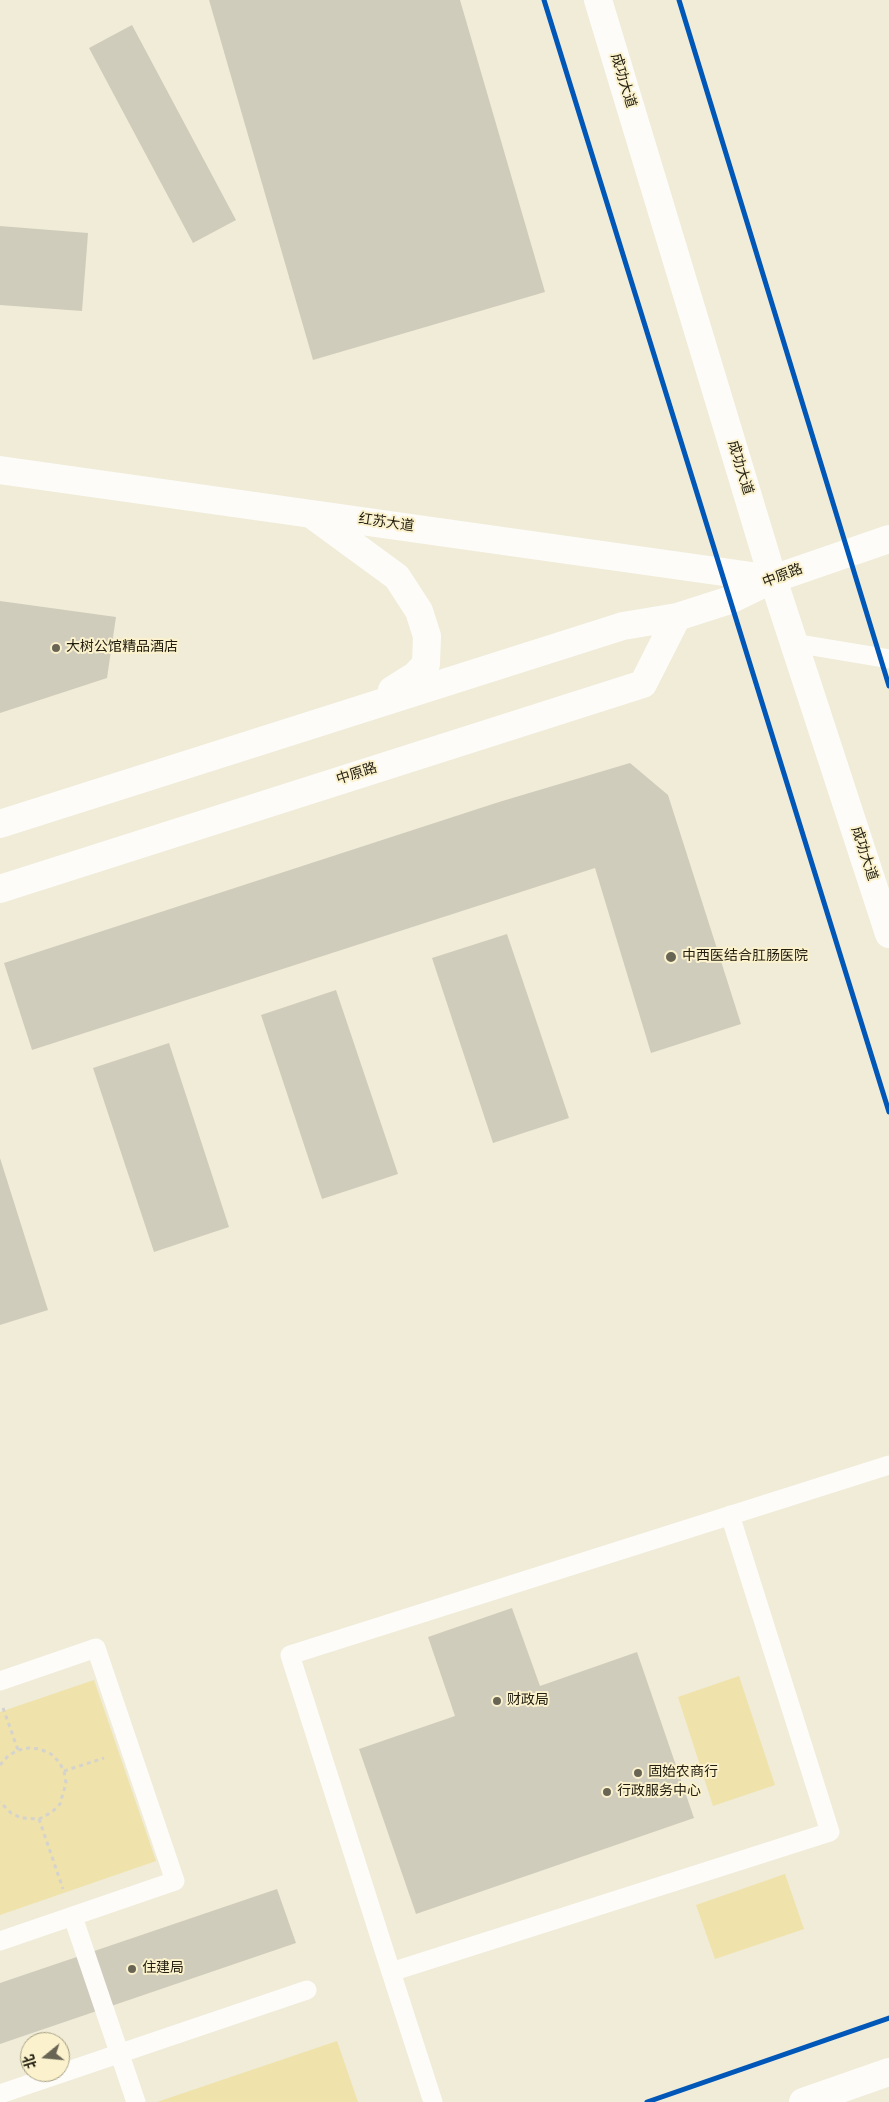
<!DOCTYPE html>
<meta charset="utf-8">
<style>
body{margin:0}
#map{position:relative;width:889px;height:2102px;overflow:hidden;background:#f0ecd8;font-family:Overpass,"Noto Sans SC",sans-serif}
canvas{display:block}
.north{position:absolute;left:20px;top:2032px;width:50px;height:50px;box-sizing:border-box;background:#fbf2cd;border:1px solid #a49d81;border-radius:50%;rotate:253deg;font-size:14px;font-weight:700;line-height:20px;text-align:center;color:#211d0f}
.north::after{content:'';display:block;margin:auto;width:18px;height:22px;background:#696555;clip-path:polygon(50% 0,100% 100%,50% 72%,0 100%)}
</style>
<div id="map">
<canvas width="889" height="2102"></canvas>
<div class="north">北</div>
</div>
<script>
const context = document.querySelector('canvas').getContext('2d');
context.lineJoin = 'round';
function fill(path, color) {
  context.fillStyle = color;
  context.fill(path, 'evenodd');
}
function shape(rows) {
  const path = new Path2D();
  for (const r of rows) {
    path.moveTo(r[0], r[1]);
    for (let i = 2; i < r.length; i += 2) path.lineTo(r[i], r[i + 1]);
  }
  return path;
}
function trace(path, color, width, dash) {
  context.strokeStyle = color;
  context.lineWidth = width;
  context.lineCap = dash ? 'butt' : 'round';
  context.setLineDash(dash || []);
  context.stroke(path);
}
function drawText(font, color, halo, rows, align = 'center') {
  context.font = font + ' Overpass,"Noto Sans SC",sans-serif';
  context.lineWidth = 4;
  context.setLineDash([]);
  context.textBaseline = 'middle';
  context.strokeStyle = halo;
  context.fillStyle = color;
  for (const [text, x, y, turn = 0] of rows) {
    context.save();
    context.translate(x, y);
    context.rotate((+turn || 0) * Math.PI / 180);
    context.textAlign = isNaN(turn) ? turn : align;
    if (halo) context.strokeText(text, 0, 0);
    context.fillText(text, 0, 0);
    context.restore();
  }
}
const green = shape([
 [739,1676,775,1785,713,1806,678,1697],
 [94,1680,156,1861,0,1915,0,1712],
 [785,1874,804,1929,715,1959,696,1905],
 [337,2041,358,2102,157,2102]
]);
const building = shape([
 [209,0,460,0,545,292,313,360],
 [132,25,236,220,193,243,89,48],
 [0,226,88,233,82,311,0,305],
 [0,601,116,617,107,678,0,713],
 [630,763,668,795,741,1024,651,1053,595,868,32,1050,4,963,499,802],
 [507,934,569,1118,493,1143,432,958],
 [336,990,398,1174,322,1199,261,1015],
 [169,1043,229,1227,154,1252,93,1068],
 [0,1158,48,1310,0,1325],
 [512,1608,540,1686,637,1652,694,1818,416,1914,359,1749,455,1716,428,1637],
 [277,1889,296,1943,0,2044,0,1983]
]);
const path = shape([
 [3,1708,18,1750],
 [0,1765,8,1756,18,1750,29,1748,40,1749,51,1754,59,1762,64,1771,66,1783,60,1804,52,1812,39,1819,21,1818,11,1813,0,1802],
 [64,1771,104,1758],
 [39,1819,63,1889]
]);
const lane = shape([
 [794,643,889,659],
 [730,1515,830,1832,391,1972,290,1655,889,1465],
 [0,1681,96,1648,175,1881,0,1941],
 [73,1917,136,2102],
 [391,1972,433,2102],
 [0,2094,307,1990]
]);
const secondary = shape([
 [0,470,773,579],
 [315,517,397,577,419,611,427,636,426,664,416,675,392,690],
 [0,824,623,626,677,617,730,600,773,579,889,539],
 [0,889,643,684,677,617]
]);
const primary = shape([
 [598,0,773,579,889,934],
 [803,2102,889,2072]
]);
const cycleway = shape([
 [544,0,889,1112],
 [679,0,889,686],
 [647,2102,889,2018]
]);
const markers = [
 [56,648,5,"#696555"],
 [671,957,6,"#696555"],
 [497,1701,5,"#696555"],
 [638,1773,5,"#696555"],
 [607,1792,5,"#696555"],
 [132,1969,5,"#696555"]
];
const streetNames = [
 ["成功大道",622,81,73],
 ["成功大道",739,468,73],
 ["红苏大道",386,524,8],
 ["中原路",783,577,-21],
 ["中原路",357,775,-18],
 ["成功大道",863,854,72]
];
const poiNames = [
 ["大树公馆精品酒店",66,648],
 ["中西医结合肛肠医院",682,957],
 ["财政局",507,1701],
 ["固始农商行",648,1773],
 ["行政服务中心",617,1792],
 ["住建局",142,1969]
];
fill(green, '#efe2aa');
fill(building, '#d0ccbc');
trace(path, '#d5d3ce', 3, [4, 4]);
trace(lane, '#fdfcf9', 19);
trace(secondary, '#fdfcf9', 28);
trace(primary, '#fdfcf9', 28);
trace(cycleway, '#0057b8', 5);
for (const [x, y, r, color] of markers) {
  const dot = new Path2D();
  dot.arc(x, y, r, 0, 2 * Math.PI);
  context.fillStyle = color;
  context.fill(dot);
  trace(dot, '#fbf2cd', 2);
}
drawText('14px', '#211d0f', '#fbf2cd', streetNames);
drawText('14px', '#211d0f', '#fbf2cd', poiNames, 'left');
</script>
